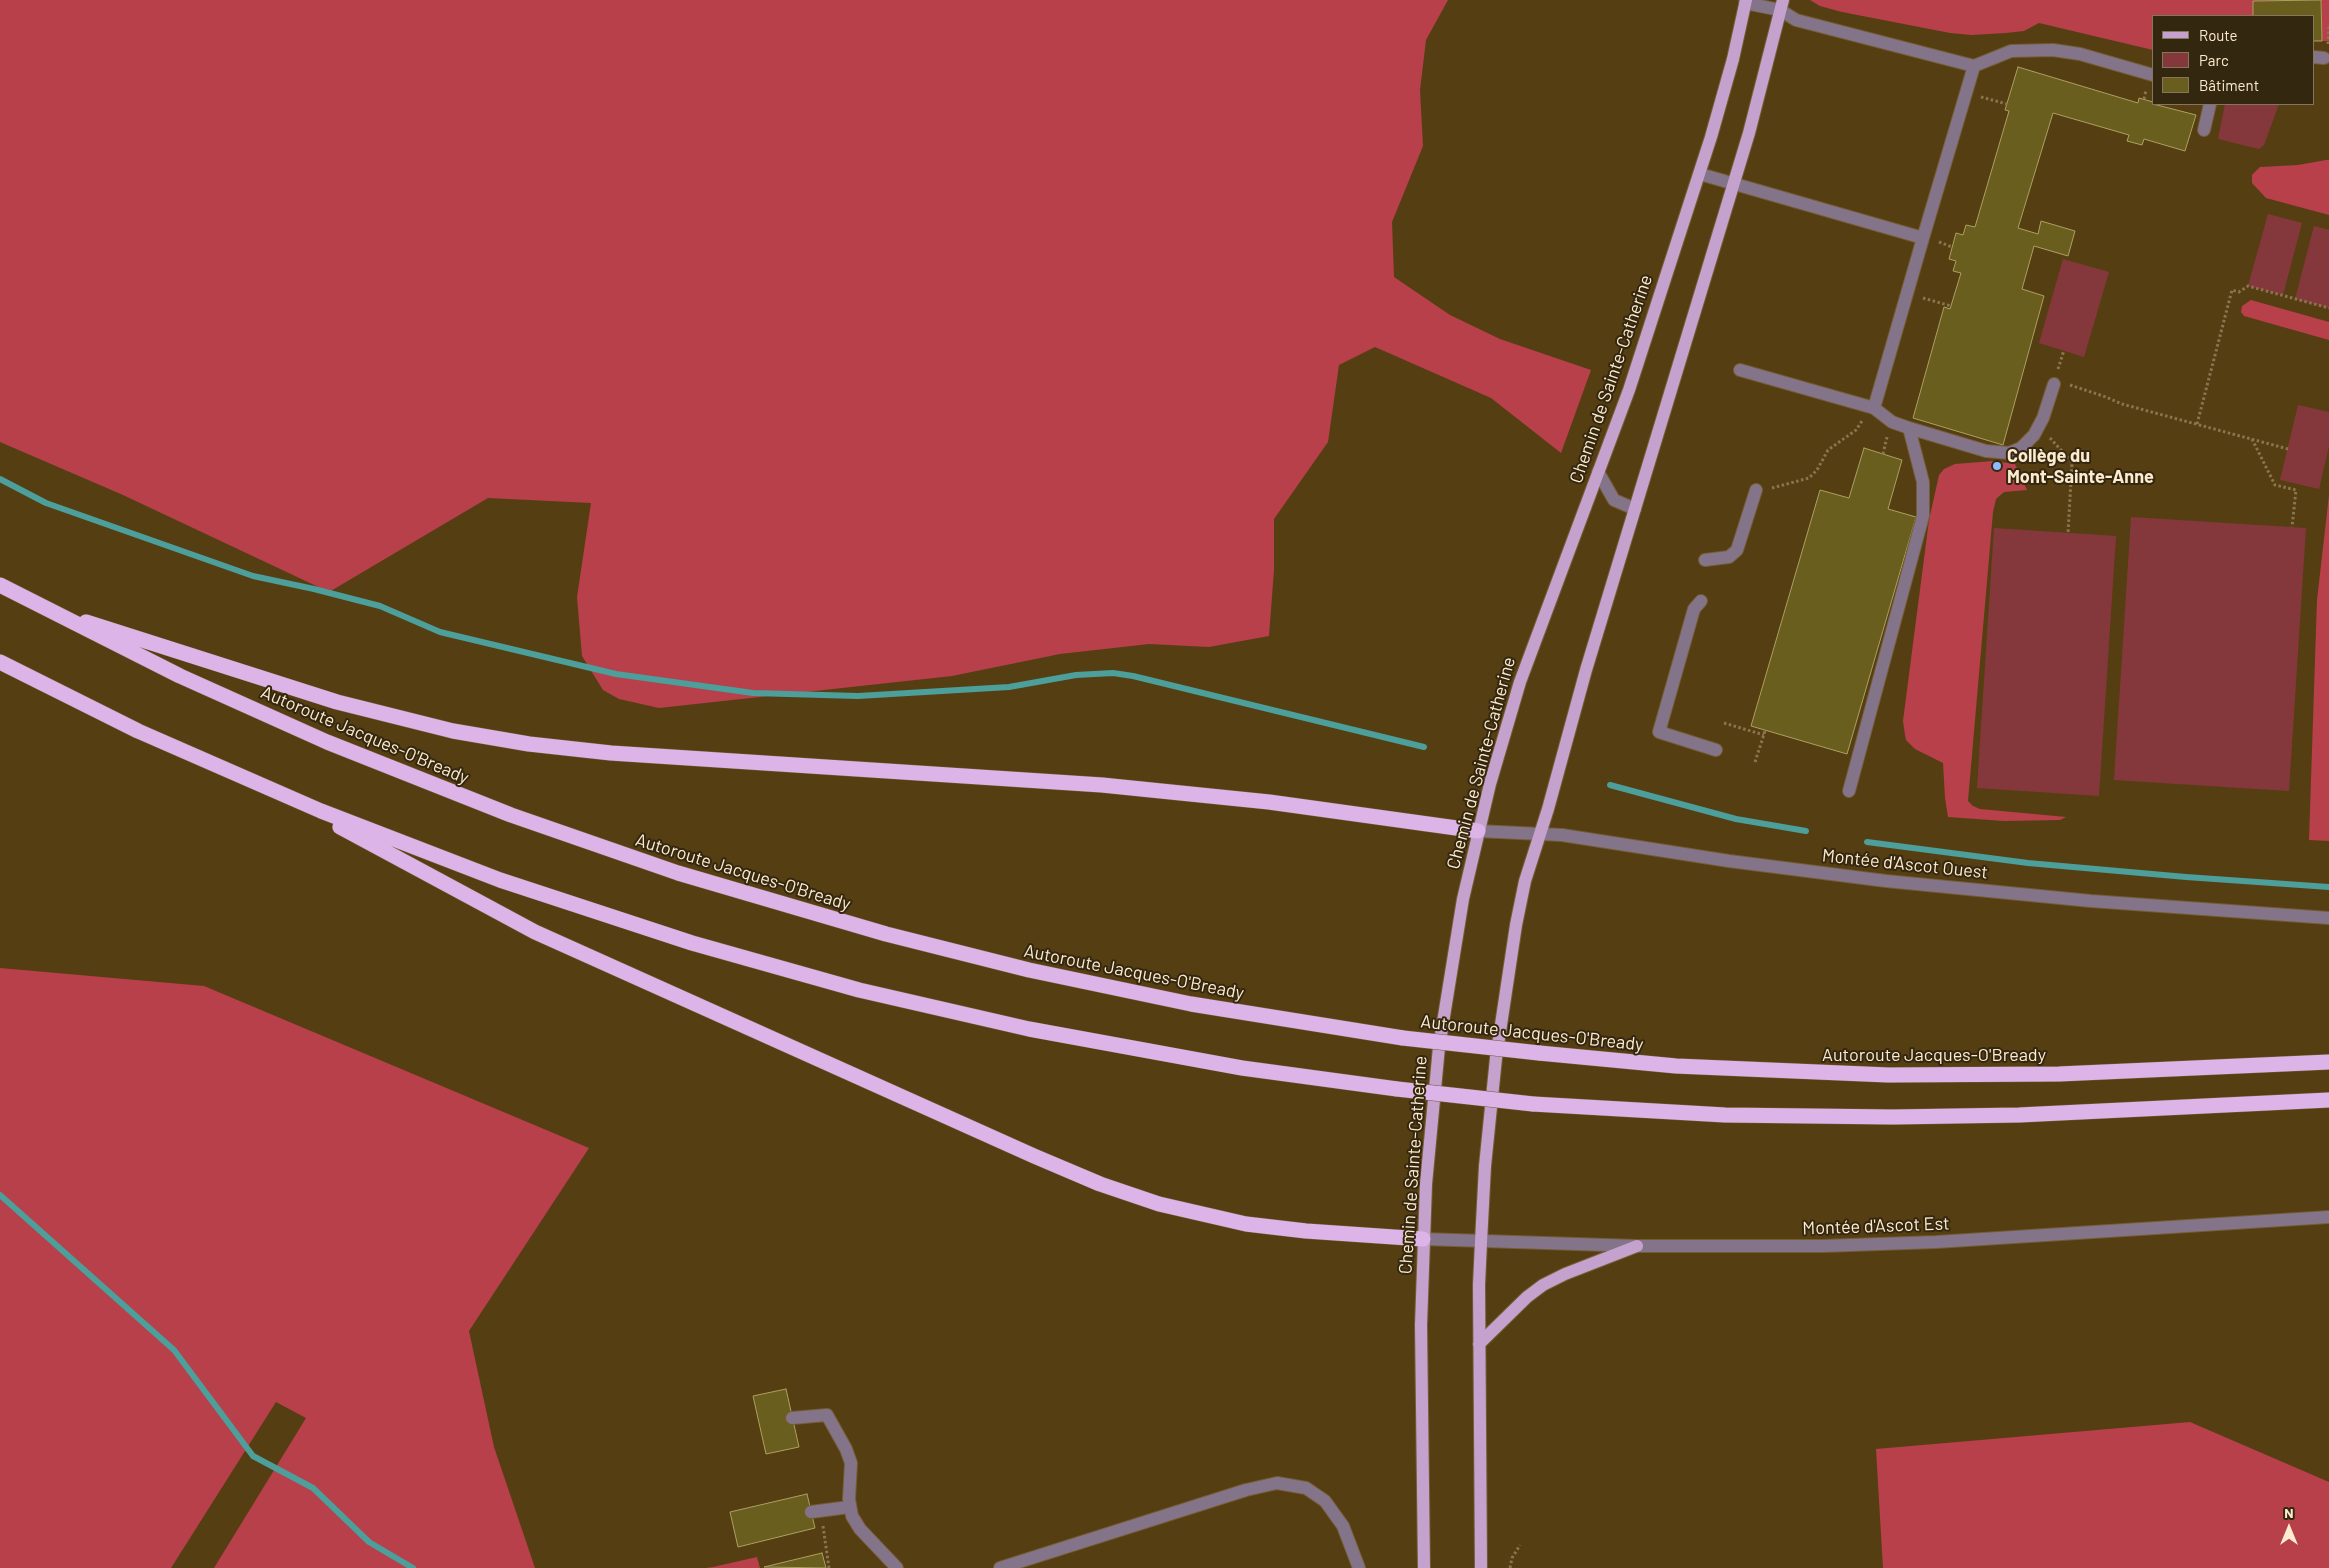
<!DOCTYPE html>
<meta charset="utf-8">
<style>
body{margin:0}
#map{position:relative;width:2329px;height:1568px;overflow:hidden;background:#563e13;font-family:Barlow,sans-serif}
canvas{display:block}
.legend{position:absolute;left:2152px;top:15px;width:162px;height:90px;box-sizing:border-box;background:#342710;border:1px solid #84755c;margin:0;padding:6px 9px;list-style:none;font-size:15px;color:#fdebcf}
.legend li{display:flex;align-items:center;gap:10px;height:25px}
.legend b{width:25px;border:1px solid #84755c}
.north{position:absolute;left:2264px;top:1503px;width:50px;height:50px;-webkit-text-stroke:4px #342710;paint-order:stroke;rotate:0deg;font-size:14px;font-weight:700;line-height:20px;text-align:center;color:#fdebcf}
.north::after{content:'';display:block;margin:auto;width:18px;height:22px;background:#fdebcf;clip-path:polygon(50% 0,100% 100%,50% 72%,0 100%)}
</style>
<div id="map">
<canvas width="2329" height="1568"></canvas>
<ul class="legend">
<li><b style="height:6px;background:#c4a2cd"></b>Route</li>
<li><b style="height:14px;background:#85383c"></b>Parc</li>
<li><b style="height:14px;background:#6a5e1f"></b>Bâtiment</li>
</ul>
<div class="north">N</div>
</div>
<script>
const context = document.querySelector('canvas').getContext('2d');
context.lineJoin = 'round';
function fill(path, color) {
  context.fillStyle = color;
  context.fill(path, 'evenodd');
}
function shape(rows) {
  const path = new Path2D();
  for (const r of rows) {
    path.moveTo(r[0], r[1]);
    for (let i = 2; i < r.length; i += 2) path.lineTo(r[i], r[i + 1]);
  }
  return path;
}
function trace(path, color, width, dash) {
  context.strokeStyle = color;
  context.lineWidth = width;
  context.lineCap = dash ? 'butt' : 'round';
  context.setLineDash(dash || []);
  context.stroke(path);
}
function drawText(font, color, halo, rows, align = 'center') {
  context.font = font + ' Barlow,sans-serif';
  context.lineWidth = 4;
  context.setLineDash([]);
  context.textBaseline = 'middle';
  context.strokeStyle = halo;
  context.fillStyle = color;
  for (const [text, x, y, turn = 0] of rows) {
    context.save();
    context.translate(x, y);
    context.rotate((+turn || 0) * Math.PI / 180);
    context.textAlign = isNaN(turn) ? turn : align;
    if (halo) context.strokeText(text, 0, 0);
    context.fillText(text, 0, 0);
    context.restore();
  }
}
const green = shape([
 [2225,104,2279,104,2264,145,2259,149,2218,139],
 [2268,214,2302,223,2283,295,2248,286],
 [2314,226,2329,230,2329,308,2295,299],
 [2063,259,2109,272,2084,357,2039,343],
 [2298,405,2329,412,2329,446,2319,489,2280,480],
 [2131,517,2306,528,2289,791,2114,780],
 [1994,528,2116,536,2099,796,1977,788]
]);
const forest = shape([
 [0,0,1448,0,1426,40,1420,90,1423,146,1392,222,1394,277,1450,315,1500,339,1591,370,1561,453,1491,398,1375,347,1339,365,1328,442,1274,519,1274,570,1269,636,1209,647,1149,644,1060,654,952,676,659,708,619,699,603,690,582,656,577,597,591,503,488,498,329,592,123,495,0,442],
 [1810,0,2316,0,2253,1,2253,16,2153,16,2153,50,2039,23,2024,31,2006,33,1972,35,1950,33,1842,12,1820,6],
 [2321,0,2329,0,2329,41,2322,41],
 [2326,160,2329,160,2329,215,2266,198,2252,183,2252,175,2260,167,2298,165],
 [2251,300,2329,322,2329,340,2244,316,2241,312,2242,306],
 [1993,461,2015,464,2027,490,2004,492,1996,499,1993,512,1968,801,1973,806,1980,809,2066,817,2060,820,2004,821,1948,817,1945,798,1943,763,1915,749,1906,740,1905,735,1903,721,1929,520,1939,475,1944,469,1955,464],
 [2329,495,2329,841,2309,840,2317,600],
 [0,968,204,986,589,1148,469,1331,494,1447,535,1568,214,1568,306,1418,276,1402,171,1568,0,1568],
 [2190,1422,2329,1482,2329,1568,1883,1568,1876,1449],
 [757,1557,760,1568,706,1568,713,1567]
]);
const stream = shape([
 [0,479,46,503,253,576,314,589,380,606,440,632,616,674,753,693,858,696,1009,687,1076,675,1113,673,1133,676,1424,747],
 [1610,785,1736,819,1806,831],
 [1867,842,2028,863,2186,877,2329,887],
 [0,1195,174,1350,253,1456,313,1488,369,1542,413,1568]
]);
const building = shape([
 [2321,0,2322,41,2313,41,2313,16,2253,16,2253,1,2321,0],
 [2018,67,2138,103,2139,98,2153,102,2153,104,2196,115,2185,151,2144,139,2142,145,2127,141,2129,135,2053,113,2018,228,2038,234,2041,221,2075,231,2068,256,2034,246,2022,289,2044,296,2003,445,1913,418,1944,307,1950,309,1961,273,1953,271,1956,261,1949,259,1956,233,1963,235,1966,225,1975,227,2009,111,2005,110,2018,67],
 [1864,448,1902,460,1888,509,1916,517,1847,754,1751,726,1820,490,1849,498,1864,448],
 [786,1389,799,1447,766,1454,753,1396,786,1389],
 [807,1494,815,1528,738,1547,730,1512,807,1494],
 [822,1553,826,1568,764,1567,822,1553]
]);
const path = shape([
 [2328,44,2329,25],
 [1981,97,2007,104],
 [2144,99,2146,90],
 [1939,242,1952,247],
 [1923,298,1951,306],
 [2058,369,2064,350],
 [2070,385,2106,397,2122,404,2288,449],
 [2197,424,2232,290,2239,292,2248,286,2329,308],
 [2050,438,2072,462,2068,533],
 [2252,439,2275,485,2296,490,2292,527],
 [1883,454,1887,437],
 [1772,488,1809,478,1817,470,1828,450,1856,430,1862,421],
 [1724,723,1764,735],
 [1755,762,1765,731],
 [823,1526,829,1568],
 [1510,1568,1512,1558,1520,1545]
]);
const minor = shape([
 [2313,57,2324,58],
 [1974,66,2011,51,2053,50,2080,54,2153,75],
 [2204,130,2210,104],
 [1700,174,1923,238,1974,66,1796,20,1780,10,1745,3],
 [1740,370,1874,408,1923,238],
 [1874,408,1892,422,1909,428,1986,451,2009,453,2021,448,2034,435,2043,418,2054,384],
 [1598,472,1614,500,1635,509],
 [1705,560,1729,557,1737,550,1756,490],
 [1701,601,1694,609,1659,732,1716,750],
 [1849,791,1923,516,1923,482,1909,428],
 [1478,831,1562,835,1729,861,1886,881,2091,901,2329,918],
 [1423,1239,1637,1246,1823,1246,1936,1242,2329,1217],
 [792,1418,827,1415,846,1449,851,1463,849,1499,852,1516,860,1529,897,1568],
 [811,1512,849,1507],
 [1000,1568,1246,1490,1277,1483,1306,1488,1325,1501,1343,1526,1359,1568]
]);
const major = shape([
 [1479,1344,1527,1297,1543,1285,1565,1274,1637,1246],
 [1424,1568,1421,1325,1426,1184,1439,1047,1463,899,1490,784,1520,682,1629,390,1711,137,1733,59,1746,0],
 [1481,1568,1479,1285,1481,1242,1485,1166,1496,1058,1516,925,1525,881,1548,809,1586,670,1749,133,1783,0]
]);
const highway = shape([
 [0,585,180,676,327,742,511,815,678,873,886,934,1029,970,1191,1004,1403,1038],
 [86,622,337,702,453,731,529,744,611,753,1102,785,1269,802,1478,831],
 [0,662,138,731,321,811,500,880,692,943,859,990,1029,1029,1242,1068,1397,1089],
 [340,827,535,932,1034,1156,1100,1184,1159,1204,1246,1224,1306,1231,1423,1239],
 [1539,1053,1676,1066,1888,1075,2059,1074,2329,1062],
 [1533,1104,1725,1115,1893,1117,2019,1115,2329,1100]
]);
const highwayBridge = shape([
 [1403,1038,1539,1053],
 [1397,1089,1533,1104]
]);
const markers = [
 [1997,466,5,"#8eb9fc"]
];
const streetNames = [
 ["Chemin de Sainte-Catherine",1611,379,-71],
 ["Autoroute Jacques-O'Bready",365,735,23],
 ["Chemin de Sainte-Catherine",1481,763,-75],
 ["Montée d'Ascot Ouest",1905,864,6],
 ["Autoroute Jacques-O'Bready",743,872,17],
 ["Autoroute Jacques-O'Bready",1134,972,11],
 ["Autoroute Jacques-O'Bready",1532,1033,6],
 ["Autoroute Jacques-O'Bready",1934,1055],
 ["Chemin de Sainte-Catherine",1413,1165,-86],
 ["Montée d'Ascot Est",1876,1226,-2]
];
const poiNames = [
 ["Collège du",2007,456],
 ["Mont-Sainte-Anne",2007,477]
];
fill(green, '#85383c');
fill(forest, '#b7404a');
trace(stream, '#4c9f9a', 6);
fill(building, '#6a5e1f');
trace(building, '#aca062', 1);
trace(minor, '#745d35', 14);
trace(major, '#745d35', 14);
trace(highway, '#745d35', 16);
trace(path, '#8b754f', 3, [2.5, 2.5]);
trace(minor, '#847489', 12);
trace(major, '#c4a2cd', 12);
trace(highway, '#ddb4e8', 15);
trace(highwayBridge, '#745d35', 16, []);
trace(highwayBridge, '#ddb4e8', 15);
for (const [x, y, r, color] of markers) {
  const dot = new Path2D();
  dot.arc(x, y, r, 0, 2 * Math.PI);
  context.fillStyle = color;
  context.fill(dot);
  trace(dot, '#342710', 2);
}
drawText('18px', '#fdebcf', '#342710', streetNames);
drawText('bold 18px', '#fdebcf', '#342710', poiNames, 'left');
</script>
